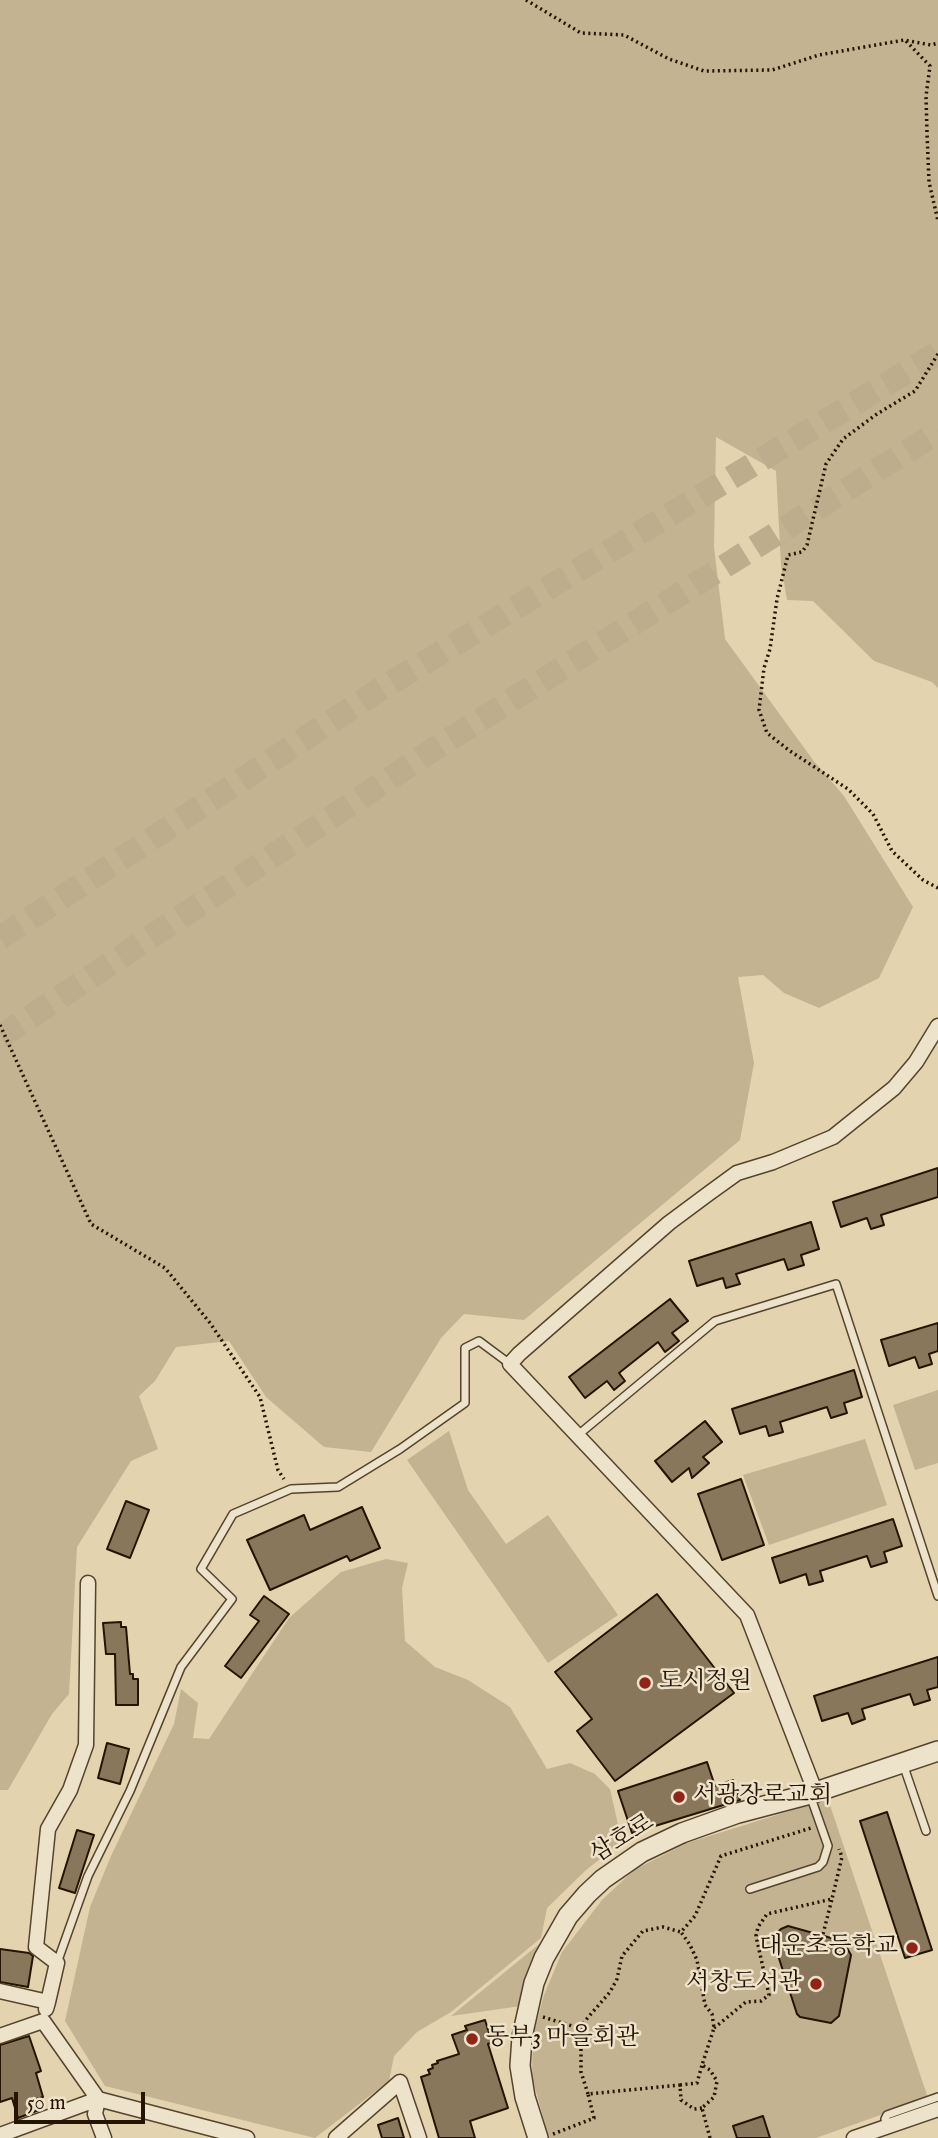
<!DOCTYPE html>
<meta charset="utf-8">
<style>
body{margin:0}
#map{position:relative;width:938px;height:2138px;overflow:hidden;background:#e3d3ae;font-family:"IM FELL English",serif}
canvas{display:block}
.scale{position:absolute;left:14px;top:2092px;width:131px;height:32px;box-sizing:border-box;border:4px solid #251402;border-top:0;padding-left:9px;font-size:21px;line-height:24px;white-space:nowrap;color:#251402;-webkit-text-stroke:5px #ede2ca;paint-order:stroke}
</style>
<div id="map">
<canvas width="938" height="2138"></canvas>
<div class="scale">50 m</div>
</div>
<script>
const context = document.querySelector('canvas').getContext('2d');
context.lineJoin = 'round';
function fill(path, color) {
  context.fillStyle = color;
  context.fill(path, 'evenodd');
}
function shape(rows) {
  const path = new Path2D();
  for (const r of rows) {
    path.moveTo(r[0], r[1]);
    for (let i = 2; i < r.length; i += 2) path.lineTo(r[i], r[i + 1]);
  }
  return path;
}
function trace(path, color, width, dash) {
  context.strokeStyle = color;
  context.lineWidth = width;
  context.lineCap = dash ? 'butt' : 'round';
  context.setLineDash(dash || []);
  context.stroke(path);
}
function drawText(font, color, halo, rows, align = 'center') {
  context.font = font + ' "IM FELL English","Noto Serif KR",serif';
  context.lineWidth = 5;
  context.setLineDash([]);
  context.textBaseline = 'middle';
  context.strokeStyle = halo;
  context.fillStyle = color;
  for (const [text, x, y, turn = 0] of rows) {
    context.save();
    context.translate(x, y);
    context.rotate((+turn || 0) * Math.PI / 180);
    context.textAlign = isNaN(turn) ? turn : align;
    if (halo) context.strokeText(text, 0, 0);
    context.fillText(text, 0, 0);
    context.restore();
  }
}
const green = shape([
 [0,0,938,0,938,688,932,682,874,661,813,601,787,600,781,565,776,471,716,437,714,547,725,639,813,760,844,796,913,907,879,978,819,1008,784,993,763,975,738,977,754,1063,740,1140,524,1320,464,1314,441,1338,371,1452,324,1447,266,1397,229,1341,176,1347,155,1381,139,1396,158,1449,131,1461,77,1547,69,1694,52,1714,8,1790,0,1790],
 [938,1390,938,1463,915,1470,893,1405],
 [449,1431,468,1490,506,1544,548,1515,618,1615,548,1663,407,1460],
 [865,1439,887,1505,769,1545,743,1475],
 [386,1559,408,1563,402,1588,405,1641,435,1667,468,1680,510,1707,547,1769,570,1763,595,1774,610,1789,622,1842,586,1870,547,1908,541,1938,451,2012,417,2032,394,2056,389,2081,315,2138,105,2086,65,2021,90,1907,111,1856,174,1724,181,1689,198,1703,193,1738,209,1739,289,1618,341,1572],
 [828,1799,928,2098,816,2138,549,2138,532,2077,533,2036,544,1995,562,1952,602,1900,634,1870,687,1843],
 [543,1941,521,2006,451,2016]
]);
const building = shape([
 [938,1168,938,1197,881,1215,884,1225,871,1229,867,1218,841,1227,833,1202,938,1168],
 [811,1222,819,1249,801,1255,804,1265,788,1270,784,1259,736,1274,740,1284,726,1288,723,1278,697,1286,689,1261,811,1222],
 [670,1299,688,1321,672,1333,679,1341,665,1352,658,1342,619,1373,625,1381,614,1390,607,1381,585,1398,569,1377,670,1299],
 [938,1323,938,1351,929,1354,932,1364,919,1368,915,1357,889,1366,881,1340,938,1323],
 [854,1370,862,1397,844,1403,847,1413,831,1418,827,1407,780,1422,783,1432,769,1436,766,1426,740,1434,732,1409,854,1370],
 [705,1421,722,1442,703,1457,709,1463,692,1478,689,1468,672,1482,655,1461,705,1421],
 [741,1479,764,1545,722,1560,698,1494,741,1479],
 [126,1501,149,1510,130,1558,107,1549,126,1501],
 [362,1507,380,1548,350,1561,347,1556,270,1590,247,1540,304,1515,310,1530,362,1507],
 [893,1519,902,1546,884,1552,887,1562,871,1567,867,1556,820,1571,823,1581,809,1585,806,1574,780,1583,772,1558,893,1519],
 [657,1594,734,1693,615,1781,577,1731,592,1719,555,1672,657,1594],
 [264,1596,289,1614,241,1678,225,1666,259,1621,250,1615,264,1596],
 [121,1622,121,1627,126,1627,130,1674,133,1674,133,1679,138,1679,138,1705,116,1705,115,1654,106,1654,103,1623,121,1622],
 [938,1657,938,1687,927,1690,930,1700,914,1705,910,1694,862,1709,865,1719,852,1724,848,1713,822,1721,814,1696,938,1657],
 [107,1743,129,1749,120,1784,98,1778,107,1743],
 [707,1762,715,1786,733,1780,740,1800,632,1833,618,1791,707,1762],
 [887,1812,932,1950,905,1958,860,1821,887,1812],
 [77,1830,94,1835,75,1893,59,1888,77,1830],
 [788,1926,842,1941,847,1948,851,1955,839,2016,831,2023,800,2017,797,2014,774,1943,776,1934,781,1929,788,1926],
 [0,1949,29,1953,33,1956,28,1987,0,1982,0,1949],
 [485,2020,492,2042,488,2044,508,2108,470,2121,475,2138,439,2138,421,2077,430,2074,428,2070,433,2068,432,2065,438,2063,437,2061,459,2054,452,2035,467,2030,465,2026,485,2020],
 [29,2036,41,2071,36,2073,43,2097,36,2099,39,2110,18,2118,12,2098,0,2102,0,2045,29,2036],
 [763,2116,770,2138,737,2138,733,2126,763,2116],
 [398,2118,404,2138,382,2138,378,2125,398,2118]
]);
const trunkTunnel = shape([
 [0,938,379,690,938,353],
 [0,1037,434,749,938,432]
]);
const path = shape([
 [526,0,581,33,624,35,669,59,704,71,772,70,819,55,904,40,931,45,938,43],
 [906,41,930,66,926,96,927,133,929,182,938,221],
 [938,354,915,391,877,414,843,439,826,464,807,545,802,552,788,555,777,599,770,649,764,668,759,710,767,733,790,751,848,789,873,814,892,851,923,880,938,888],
 [0,1025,91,1224,165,1268,210,1323,260,1397,278,1470,284,1479],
 [823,1934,832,1899],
 [543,2017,582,2029],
 [714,2028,746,2002,761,2001,769,1995,756,1936,758,1927,767,1914,832,1899,842,1857,839,1849],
 [680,2085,697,2083,702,2065],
 [588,2094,581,2072,581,2035,584,2022,610,1992,617,1979,622,1956,643,1931,663,1927,681,1932],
 [553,2134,594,2118,588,2094,680,2085,681,2100,694,2109,702,2108],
 [710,2138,702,2108,714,2097,717,2081,710,2070,702,2065,714,2028,712,2014,705,2005,697,1960,690,1945,681,1932,695,1916,721,1856,811,1828]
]);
const service = shape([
 [578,1435,715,1321,836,1284,938,1596],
 [903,1764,926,1831],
 [750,1889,818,1867,823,1862,828,1846,810,1795],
 [57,1963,88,1876,130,1791,181,1667,232,1599,201,1569,233,1514,291,1489,338,1487,400,1449,465,1403,465,1348,479,1341,510,1364],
 [888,2126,885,2119,887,2115,938,2097]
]);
const minor = shape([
 [815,1791,747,1615,510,1364,519,1354,669,1223,708,1194,737,1173,773,1162,833,1137,894,1088,916,1062,938,1026],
 [0,1991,48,2002,46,2009],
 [48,2002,57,1963,36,1947,48,1829,70,1790,86,1745,88,1583],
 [0,2036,43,2021,98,2099,247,2138],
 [0,2135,98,2099,95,2114,104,2138],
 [336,2138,400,2082,419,2138],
 [854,2138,938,2109]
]);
const tertiary = shape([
 [538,2138,525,2097,520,2066,522,2037,534,1983,544,1958,568,1916,587,1894,603,1879,642,1852,682,1833,738,1813,810,1794,938,1751]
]);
const markers = [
 [645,1683,7,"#8f2418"],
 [679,1797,7,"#8f2418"],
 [912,1948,7,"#8f2418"],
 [816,1984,7,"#8f2418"],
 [472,2039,7,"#8f2418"]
];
const poiNames = [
 ["도시정원",659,1683],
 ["서광장로교회",693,1797],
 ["대운초등학교",898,1948,"right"],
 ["서창도서관",802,1984,"right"],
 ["동부3 마을회관",486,2039]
];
const streetNames = [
 ["삼호로",623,1840,-32]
];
fill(green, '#c3b391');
fill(building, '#88775b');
trace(building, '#251402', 2);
trace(trunkTunnel, '#bdad8c', 24, [24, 12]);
trace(service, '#54442d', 10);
trace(minor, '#54442d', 17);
trace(tertiary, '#54442d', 22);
trace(path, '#251402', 3.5, [2, 3.5]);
trace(service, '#ede2ca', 7);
trace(minor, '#ede2ca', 14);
trace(tertiary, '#ede2ca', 19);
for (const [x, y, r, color] of markers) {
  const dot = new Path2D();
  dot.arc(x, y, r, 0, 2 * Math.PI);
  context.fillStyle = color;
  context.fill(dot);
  trace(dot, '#ede2ca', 2.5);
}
drawText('24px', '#251402', '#ede2ca', poiNames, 'left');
drawText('24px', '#251402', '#ede2ca', streetNames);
</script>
